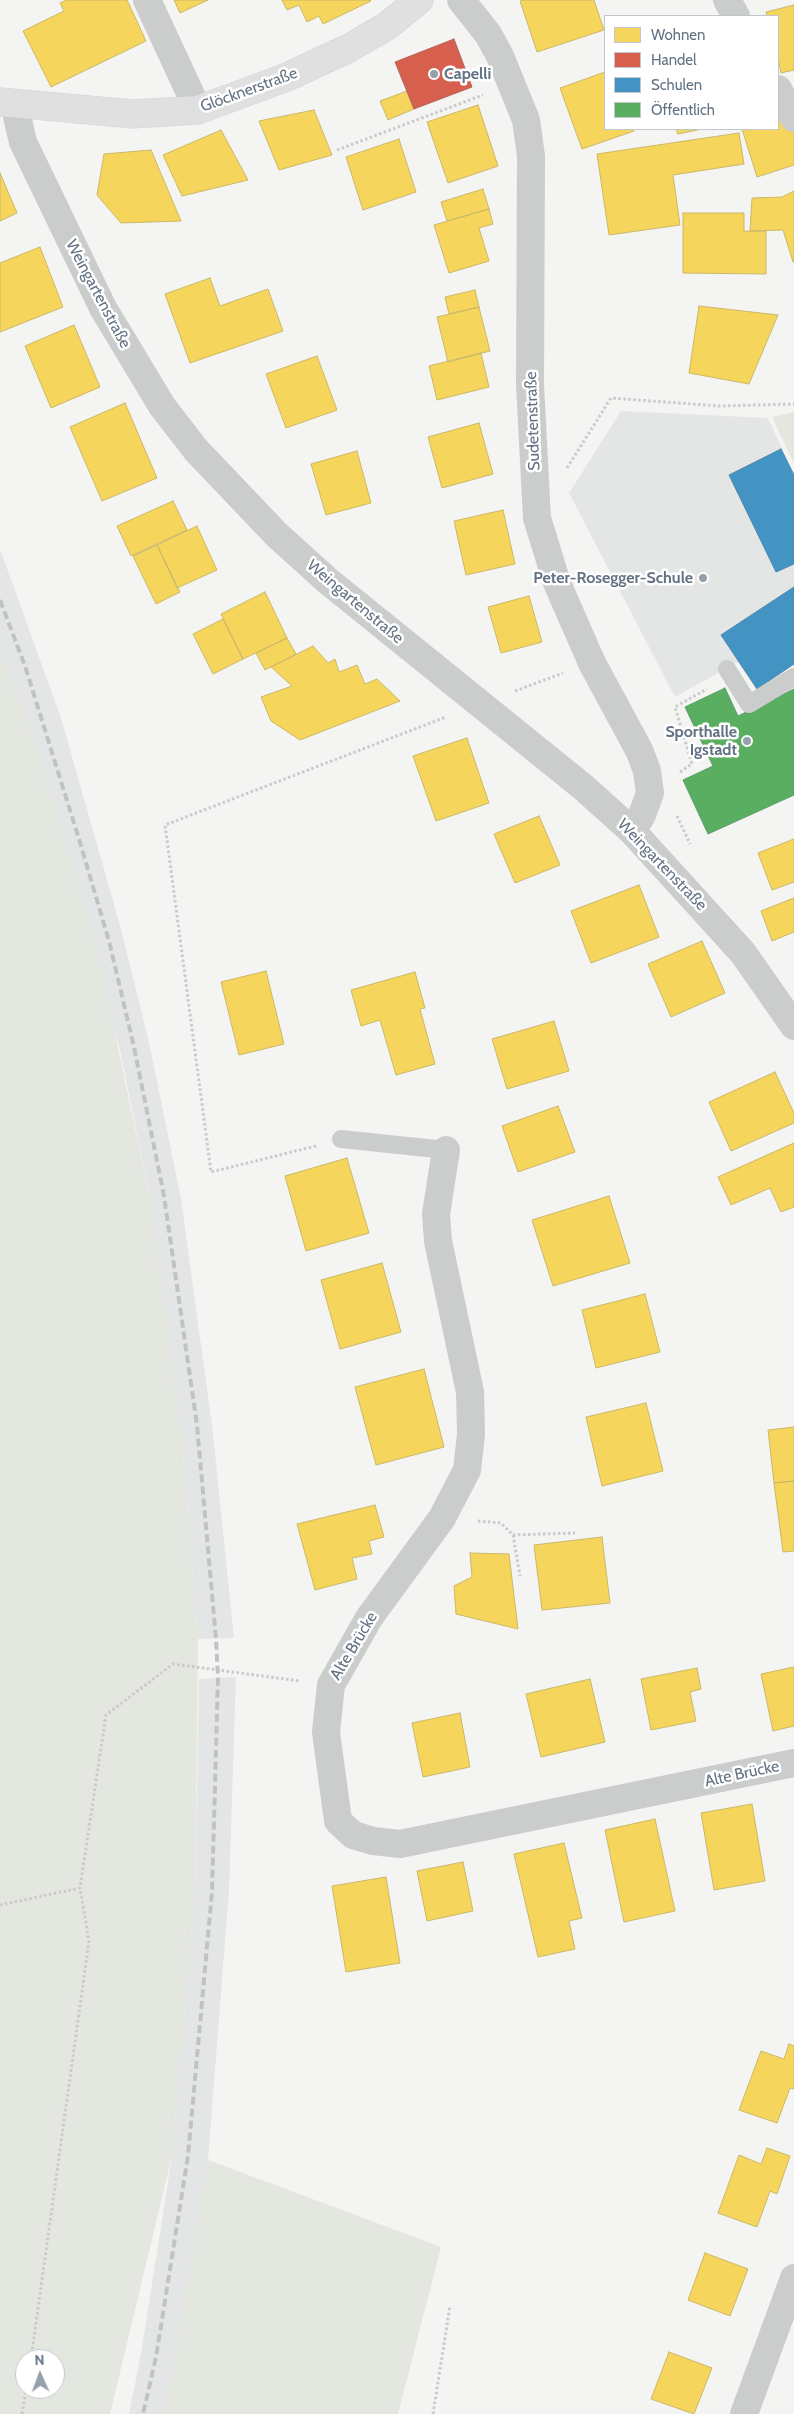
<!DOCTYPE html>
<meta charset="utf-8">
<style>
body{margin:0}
#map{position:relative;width:794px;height:2414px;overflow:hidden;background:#f4f4f2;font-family:Cabin,sans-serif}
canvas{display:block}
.legend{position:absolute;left:604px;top:15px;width:175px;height:115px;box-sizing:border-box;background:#fff;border:1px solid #c1c7cd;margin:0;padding:6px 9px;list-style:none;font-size:15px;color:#637383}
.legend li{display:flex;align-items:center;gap:10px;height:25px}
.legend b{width:25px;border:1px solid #c1c7cd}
.north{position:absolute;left:15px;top:2349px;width:50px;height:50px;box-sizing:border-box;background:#fff;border:1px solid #c1c7cd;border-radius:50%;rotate:358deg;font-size:14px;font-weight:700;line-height:20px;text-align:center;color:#637383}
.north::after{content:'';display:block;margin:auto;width:18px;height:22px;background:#96a0aa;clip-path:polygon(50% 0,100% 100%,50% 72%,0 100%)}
</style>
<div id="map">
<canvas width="794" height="2414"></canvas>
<ul class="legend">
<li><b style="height:14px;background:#f6d55c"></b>Wohnen</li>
<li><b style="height:14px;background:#d6604d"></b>Handel</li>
<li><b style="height:14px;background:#4393c3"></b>Schulen</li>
<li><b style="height:14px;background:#5aae61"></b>Öffentlich</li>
</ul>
<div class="north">N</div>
</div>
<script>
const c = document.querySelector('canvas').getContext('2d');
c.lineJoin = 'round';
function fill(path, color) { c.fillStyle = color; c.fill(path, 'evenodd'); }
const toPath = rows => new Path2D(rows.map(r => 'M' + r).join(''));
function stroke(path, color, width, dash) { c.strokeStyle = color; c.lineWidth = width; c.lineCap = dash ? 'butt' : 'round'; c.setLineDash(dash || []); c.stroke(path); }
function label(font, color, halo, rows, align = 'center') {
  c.font = font + ' Cabin,sans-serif'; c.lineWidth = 5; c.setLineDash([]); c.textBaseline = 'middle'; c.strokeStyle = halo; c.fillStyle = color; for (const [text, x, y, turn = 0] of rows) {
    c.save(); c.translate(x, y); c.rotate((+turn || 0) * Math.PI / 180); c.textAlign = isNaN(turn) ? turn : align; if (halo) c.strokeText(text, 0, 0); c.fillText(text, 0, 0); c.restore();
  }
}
fill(toPath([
 [621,411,768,418,794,474,794,664,757,689,738,662,675,697,569,493],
 [0,549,61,718,121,929,150,1047,181,1199,212,1425,234,1638,198,1639,181,1428,151,1204,120,1050,31,729,0,649],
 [236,1677,229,1890,208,2160,165,2414,129,2414,141,2354,172,2156,195,1892,199,1679]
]), '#e4e6e5');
fill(toPath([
 [794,412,794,464,772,417],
 [0,649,31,729,97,948,151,1204,181,1428,198,1639,195,1892,172,2156,110,2414,0,2414],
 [25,2359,55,2359,55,2389,25,2389],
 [208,2160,441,2247,398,2414,165,2414]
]), '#e4e7e0');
const homes = toPath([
 [67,0,127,0,146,41,51,87,23,31,64,11,60,3,67,0],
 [174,0,208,0,180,13,174,0],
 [282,0,370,0,371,1,323,24,319,16,307,22,299,5,287,10,282,0],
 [524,0,594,0,604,30,537,52,520,1,524,0],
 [794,5,794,70,781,73,778,58,778,16,767,16,766,12,794,5],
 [605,72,605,129,633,129,634,131,582,149,560,88,605,72],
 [407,91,414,109,388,120,380,101,407,91],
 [778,102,794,131,794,165,757,177,742,129,778,129,778,102],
 [478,105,498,166,448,183,427,122,478,105],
 [314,110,332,155,279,170,259,121,314,110],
 [676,129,702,129,678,134,676,129],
 [221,130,248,180,182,196,163,155,221,130],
 [739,133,744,164,673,175,680,225,609,235,597,154,739,133],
 [399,139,416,192,363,210,346,157,399,139],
 [151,150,181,221,121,223,97,195,104,154,151,150],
 [0,173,17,213,0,221,0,173],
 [483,189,489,209,447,221,441,202,483,189],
 [794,191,794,262,793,262,783,230,750,231,752,198,782,197,794,191],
 [489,209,493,224,479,228,489,261,449,273,434,225,489,209],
 [683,213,744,213,744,231,766,231,766,274,683,273,683,213],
 [40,247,63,307,0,332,0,263,40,247],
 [210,278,220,306,268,289,283,331,190,363,165,294,210,278],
 [475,290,479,307,449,314,445,297,475,290],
 [699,306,778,315,749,384,689,373,699,306],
 [479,307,490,351,448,362,437,317,479,307],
 [74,325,100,387,51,408,25,346,74,325],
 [481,353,489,387,437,400,429,366,481,353],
 [317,356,337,410,286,428,266,374,317,356],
 [125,403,157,478,102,501,70,427,125,403],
 [479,423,493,474,442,488,428,437,479,423],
 [357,451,371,503,326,515,311,464,357,451],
 [173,501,187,530,131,556,117,526,173,501],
 [503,510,515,564,466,575,454,521,503,510],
 [197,526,217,570,177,588,157,545,197,526],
 [157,545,180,592,156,604,133,556,157,545],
 [265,592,287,638,243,659,221,614,265,592],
 [529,596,542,642,501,653,488,607,529,596],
 [223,619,243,659,213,674,193,634,223,619],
 [287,638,296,654,265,670,256,653,287,638],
 [313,646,328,663,335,659,339,672,357,665,365,684,377,679,400,701,300,740,271,721,261,697,292,686,271,667,313,646],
 [467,738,489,803,436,821,413,756,467,738],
 [539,816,560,865,515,883,494,834,539,816],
 [794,839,794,882,772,890,758,853,794,839],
 [639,885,659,937,591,963,571,911,639,885],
 [794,898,794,932,772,941,761,911,794,898],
 [702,941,725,993,671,1017,648,964,702,941],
 [266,971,284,1044,239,1055,221,982,266,971],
 [415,972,425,1008,420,1009,435,1064,396,1075,380,1020,361,1026,351,990,415,972],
 [554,1021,569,1071,507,1089,492,1039,554,1021],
 [775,1072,794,1113,794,1123,731,1151,709,1102,775,1072],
 [558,1106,575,1152,518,1172,502,1126,558,1106],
 [794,1143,794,1207,781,1212,770,1188,731,1205,718,1177,794,1143],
 [347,1158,369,1233,306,1251,285,1176,347,1158],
 [609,1196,630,1263,553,1286,532,1220,609,1196],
 [382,1263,401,1332,340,1349,321,1280,382,1263],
 [645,1294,660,1352,596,1368,582,1310,645,1294],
 [424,1369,444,1447,376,1465,355,1387,424,1369],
 [646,1403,663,1471,602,1486,586,1417,646,1403],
 [794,1427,794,1481,774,1483,768,1430,794,1427],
 [794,1481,794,1551,783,1552,774,1483,794,1481],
 [375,1505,384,1537,369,1541,372,1554,352,1558,357,1579,315,1590,297,1524,375,1505],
 [602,1537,610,1603,542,1610,534,1545,602,1537],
 [470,1553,509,1554,518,1629,456,1614,454,1586,472,1577,470,1553],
 [794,1667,794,1726,773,1731,761,1674,794,1667],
 [697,1668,701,1689,690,1692,696,1721,651,1730,641,1679,697,1668],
 [590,1679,605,1742,541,1757,526,1694,590,1679],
 [460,1713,470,1767,423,1777,412,1723,460,1713],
 [752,1804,765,1881,714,1890,701,1813,752,1804],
 [655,1819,675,1911,624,1922,605,1830,655,1819],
 [564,1843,582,1918,569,1921,575,1949,538,1957,514,1854,564,1843],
 [463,1862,473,1911,427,1921,417,1871,463,1862],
 [386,1877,400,1963,346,1972,332,1886,386,1877],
 [789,2044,794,2046,794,2089,790,2088,777,2123,739,2110,761,2051,784,2059,789,2044],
 [767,2148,790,2156,777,2194,770,2191,757,2227,718,2213,739,2155,761,2164,767,2148],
 [705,2253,748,2269,730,2316,688,2300,705,2253],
 [669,2352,712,2368,694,2414,651,2399,669,2352]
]);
fill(homes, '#f6d55c');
stroke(homes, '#cab868', 1);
const shops = toPath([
 [454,39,472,87,414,109,395,62,454,39]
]);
fill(shops, '#d6604d');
stroke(shops, '#b4665d', 1);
const schools = toPath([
 [781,449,794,475,794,564,776,572,729,475,781,449],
 [794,587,794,664,757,689,721,635,794,587]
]);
fill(schools, '#4393c3');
stroke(schools, '#4d89b0', 1);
const public = toPath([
 [725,688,738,716,794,689,794,795,708,834,683,780,713,766,685,707,725,688]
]);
fill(public, '#5aae61');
stroke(public, '#5d9c6b', 1);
const secondary = toPath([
 [0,102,133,114,198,110,287,77,349,48,387,26,419,0]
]);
stroke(secondary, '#d0d2d2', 29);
stroke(toPath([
 [337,150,483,95],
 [567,468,611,398,719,406,794,404],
 [515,691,563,673],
 [680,772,692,764,675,707,707,689],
 [677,816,690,844],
 [316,1146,211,1172,165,825,446,717],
 [478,1521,501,1523,513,1535,520,1576],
 [513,1535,575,1533],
 [0,1905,80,1888,106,1715,173,1664,300,1681],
 [31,2359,89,1941,80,1888],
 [22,2414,26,2389],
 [433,2414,450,2306]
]), '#cacaca', 3, [2.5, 2.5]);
stroke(toPath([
 [727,669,749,704,794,677],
 [341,1139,446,1150]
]), '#cbcdcd', 18);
stroke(toPath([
 [147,0,198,110],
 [461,0,488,34,500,56,526,120,531,156,530,385,537,518,557,583,592,663,640,752,647,771,650,793,642,815,632,831],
 [727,0,736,16],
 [778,89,794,118],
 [446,1150,436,1214,438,1241,470,1392,471,1435,467,1470,442,1518,369,1618,331,1685,326,1732,338,1821,353,1835,373,1841,400,1844,794,1763],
 [744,2414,794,2278]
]), '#cbcdcd', 28);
stroke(toPath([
 [14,103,23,142,103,308,162,406,196,450,277,535,328,581,583,787,632,831,743,953,794,1026]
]), '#cbcdcd', 28);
stroke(secondary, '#e0e0e0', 28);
stroke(toPath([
 [0,600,25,666,79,839,109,941,134,1047,164,1196,197,1425,216,1639,218,1678,212,1892,188,2156,156,2357,143,2414]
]), '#c1c3c3', 4, [8, 4]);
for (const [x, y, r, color] of [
 [434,74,5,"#96a0aa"],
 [703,578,5,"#96a0aa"],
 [747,741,5,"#96a0aa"]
]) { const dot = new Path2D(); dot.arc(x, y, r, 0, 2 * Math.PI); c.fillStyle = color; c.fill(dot); stroke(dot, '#fff', 2); }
label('bold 16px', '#637383', '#fff', [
 ["Capelli",444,74,"left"],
 ["Peter-Rosegger-Schule",693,578],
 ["Sporthalle",737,732],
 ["Igstadt",737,750]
], 'right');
label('16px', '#637383', '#fff', [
 ["Glöcknerstraße",249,90,-20],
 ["Weingartenstraße",98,294,62],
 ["Sudetenstraße",533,421,-92],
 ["Weingartenstraße",355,602,40],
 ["Weingartenstraße",662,865,46],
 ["Alte Brücke",354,1646,-59],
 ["Alte Brücke",742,1774,-12]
]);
</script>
